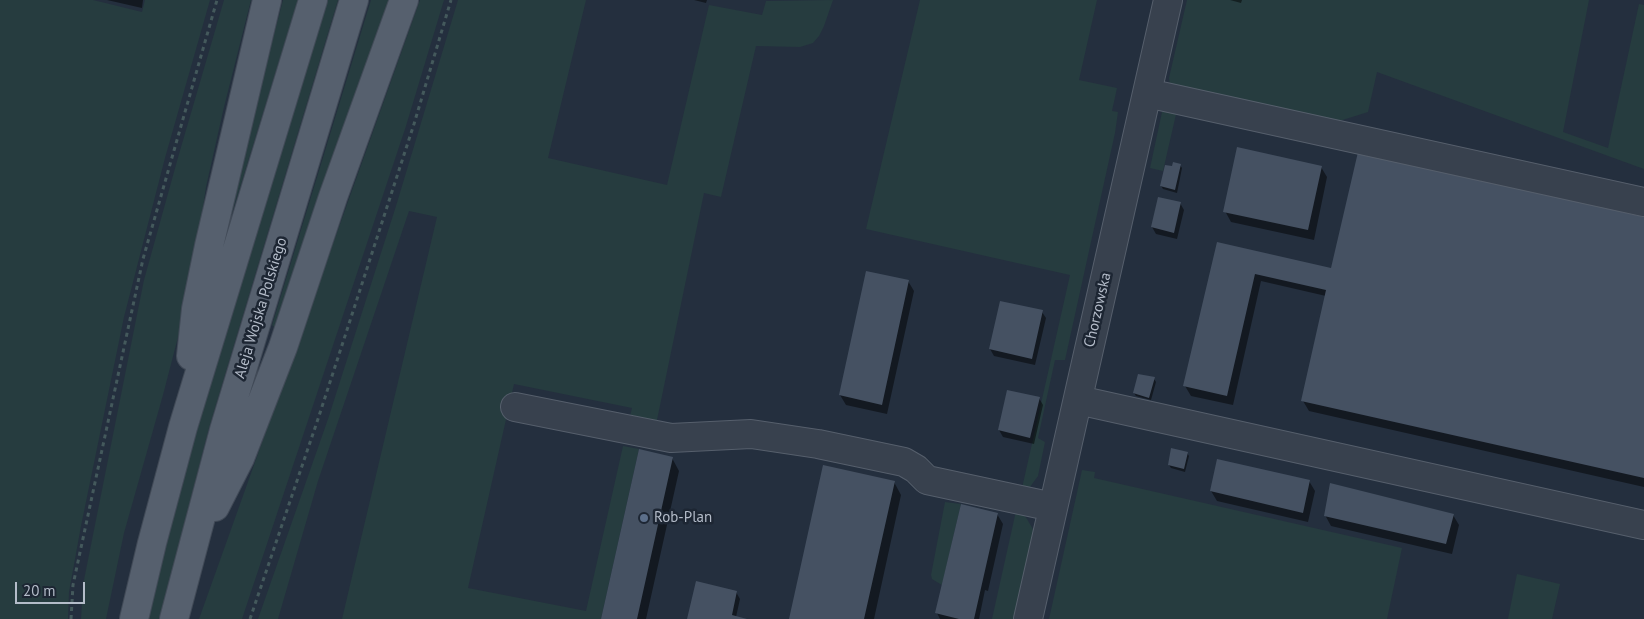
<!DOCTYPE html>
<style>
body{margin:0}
#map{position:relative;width:1644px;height:619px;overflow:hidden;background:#242f3e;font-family:"PT Sans",sans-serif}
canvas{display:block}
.scale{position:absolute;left:15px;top:582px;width:70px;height:22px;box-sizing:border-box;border:2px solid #b4bcc9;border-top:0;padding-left:6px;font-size:15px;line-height:18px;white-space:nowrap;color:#b4bcc9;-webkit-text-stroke:4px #1d2633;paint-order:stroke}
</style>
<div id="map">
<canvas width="1644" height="619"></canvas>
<div class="scale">20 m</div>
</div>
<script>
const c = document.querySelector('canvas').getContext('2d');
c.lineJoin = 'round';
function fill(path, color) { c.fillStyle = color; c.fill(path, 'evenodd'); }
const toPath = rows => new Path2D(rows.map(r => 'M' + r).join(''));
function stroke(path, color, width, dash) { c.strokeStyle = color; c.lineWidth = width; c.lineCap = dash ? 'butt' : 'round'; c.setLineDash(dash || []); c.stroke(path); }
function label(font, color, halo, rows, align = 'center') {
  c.font = font + ' "PT Sans",sans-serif'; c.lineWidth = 5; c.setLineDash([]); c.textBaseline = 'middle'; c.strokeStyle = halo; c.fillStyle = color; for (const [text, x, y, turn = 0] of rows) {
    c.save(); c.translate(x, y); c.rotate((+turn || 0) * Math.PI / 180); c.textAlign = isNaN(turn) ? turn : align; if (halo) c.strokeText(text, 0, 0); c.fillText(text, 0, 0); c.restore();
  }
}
fill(toPath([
 [0,0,93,0,142,12,145,0,210,0,165,158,124,317,81,526,69,592,68,619,0,619],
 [224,0,251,0,224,107,206,187,192,283,163,395,124,533,106,619,81,619,83,585,144,280,179,154],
 [283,0,298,0,216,265,251,123],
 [326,0,338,0,209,428,160,619,148,619,181,485,218,358],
 [371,0,390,0,276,329,272,325],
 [420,0,444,0,406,126,242,619,199,619],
 [458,0,586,0,548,158,667,185,709,5,762,15,766,1,833,0,824,26,819,36,813,43,800,47,756,46,721,197,704,193,657,420,648,423,633,419,630,416,632,408,514,384,468,588,586,611,623,446,639,449,601,619,342,619,437,217,409,211,318,481,278,619,258,619,328,419,396,206],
 [920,0,1097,0,1079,80,1117,88,1112,111,1118,112,1115,133,1065,360,1055,360,1038,438,1045,442,1038,476,1030,487,1022,488,1070,275,866,229],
 [1187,0,1589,0,1563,132,1608,148,1639,4,1644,5,1644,169,1377,72,1368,112,1333,123,1170,84,1169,78],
 [1165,110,1177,110,1163,171,1150,168,1162,112],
 [1082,470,1095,472,1094,478,1402,548,1387,619,1049,619],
 [945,502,961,504,942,585,932,579,931,575],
 [1016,511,1022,513,1027,519,1034,531,1016,619,992,619],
 [1517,574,1560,584,1552,619,1508,619]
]), '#263c3f');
fill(toPath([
 [107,0,143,0,142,8],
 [694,0,707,0,706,3],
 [1230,0,1242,0,1241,3],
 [1180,165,1182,168,1177,193,1163,189,1161,186,1173,168],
 [1321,167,1327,177,1314,240,1231,222,1225,211],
 [1180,203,1184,210,1177,239,1156,234,1152,227],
 [1644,218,1644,487,1309,411,1303,401,1326,296,1261,281,1233,405,1191,396,1185,386,1218,243,1332,270],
 [908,281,914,291,887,414,846,405,840,395],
 [1042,312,1046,318,1035,365,994,356,990,349],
 [1154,379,1156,382,1151,400,1136,396,1134,393],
 [1039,398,1043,405,1034,444,1003,437,999,430],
 [1172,450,1187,453,1189,456,1185,472,1171,468,1169,465],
 [672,458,679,471,646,619,602,619],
 [1309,481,1315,491,1308,522,1217,501,1211,491],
 [894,482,901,495,874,619,790,619],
 [997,514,1003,524,988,591,985,590,979,619,940,619,937,613],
 [1325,515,1453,515,1459,525,1452,554,1331,526],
 [736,592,740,599,736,617,745,619,689,619]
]), '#0007');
fill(toPath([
 [1237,147,1322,166,1308,230,1223,212],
 [1358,152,1644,217,1644,478,1301,401,1326,290,1255,274,1227,396,1183,386,1217,242,1331,268],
 [1173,162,1181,164,1175,190,1160,186,1165,165,1172,166],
 [1158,197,1181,202,1174,233,1151,227],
 [866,271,909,280,882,405,839,395],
 [1000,301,1043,310,1032,359,989,349],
 [1138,374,1155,377,1149,398,1133,393],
 [1007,390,1040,397,1030,438,998,430],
 [1171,448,1188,452,1184,469,1168,465],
 [639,449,673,457,637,619,601,619],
 [1217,459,1310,480,1303,513,1210,491],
 [823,465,895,481,864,619,789,619],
 [1330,483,1454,514,1446,544,1324,516],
 [961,504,998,513,974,619,959,619,935,613],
 [696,581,737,591,732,615,747,619,687,619]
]), '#455162');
const minor = toPath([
 [1147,93,1644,202],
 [1078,400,1644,525],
 [515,407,671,438,751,434,818,444,904,462,916,469,927,480,1053,507],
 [1028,619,1168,0]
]);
const major = toPath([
 [191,356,196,309,209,246,267,0],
 [215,507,240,458,283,347,333,197,404,0],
 [134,619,152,543,183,427,313,0],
 [174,619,224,430,354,0]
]);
stroke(minor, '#565f6c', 30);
stroke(major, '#414a57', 30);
stroke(toPath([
 [71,619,73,585,143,259,217,0],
 [250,619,318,419,414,124,451,0]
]), '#44595c', 3, [4, 4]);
stroke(minor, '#38414e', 28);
stroke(major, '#56606e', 28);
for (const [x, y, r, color] of [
 [644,518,5,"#5c6f8a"]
]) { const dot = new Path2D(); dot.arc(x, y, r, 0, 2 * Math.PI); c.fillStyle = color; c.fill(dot); stroke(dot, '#1d2633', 2); }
label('15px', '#b4bcc9', '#1d2633', [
 ["Aleja Wojska Polskiego",261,308,-73],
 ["Chorzowska",1098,310,-77]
]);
label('15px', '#b4bcc9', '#1d2633', [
 ["Rob-Plan",654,518]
], 'left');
</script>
